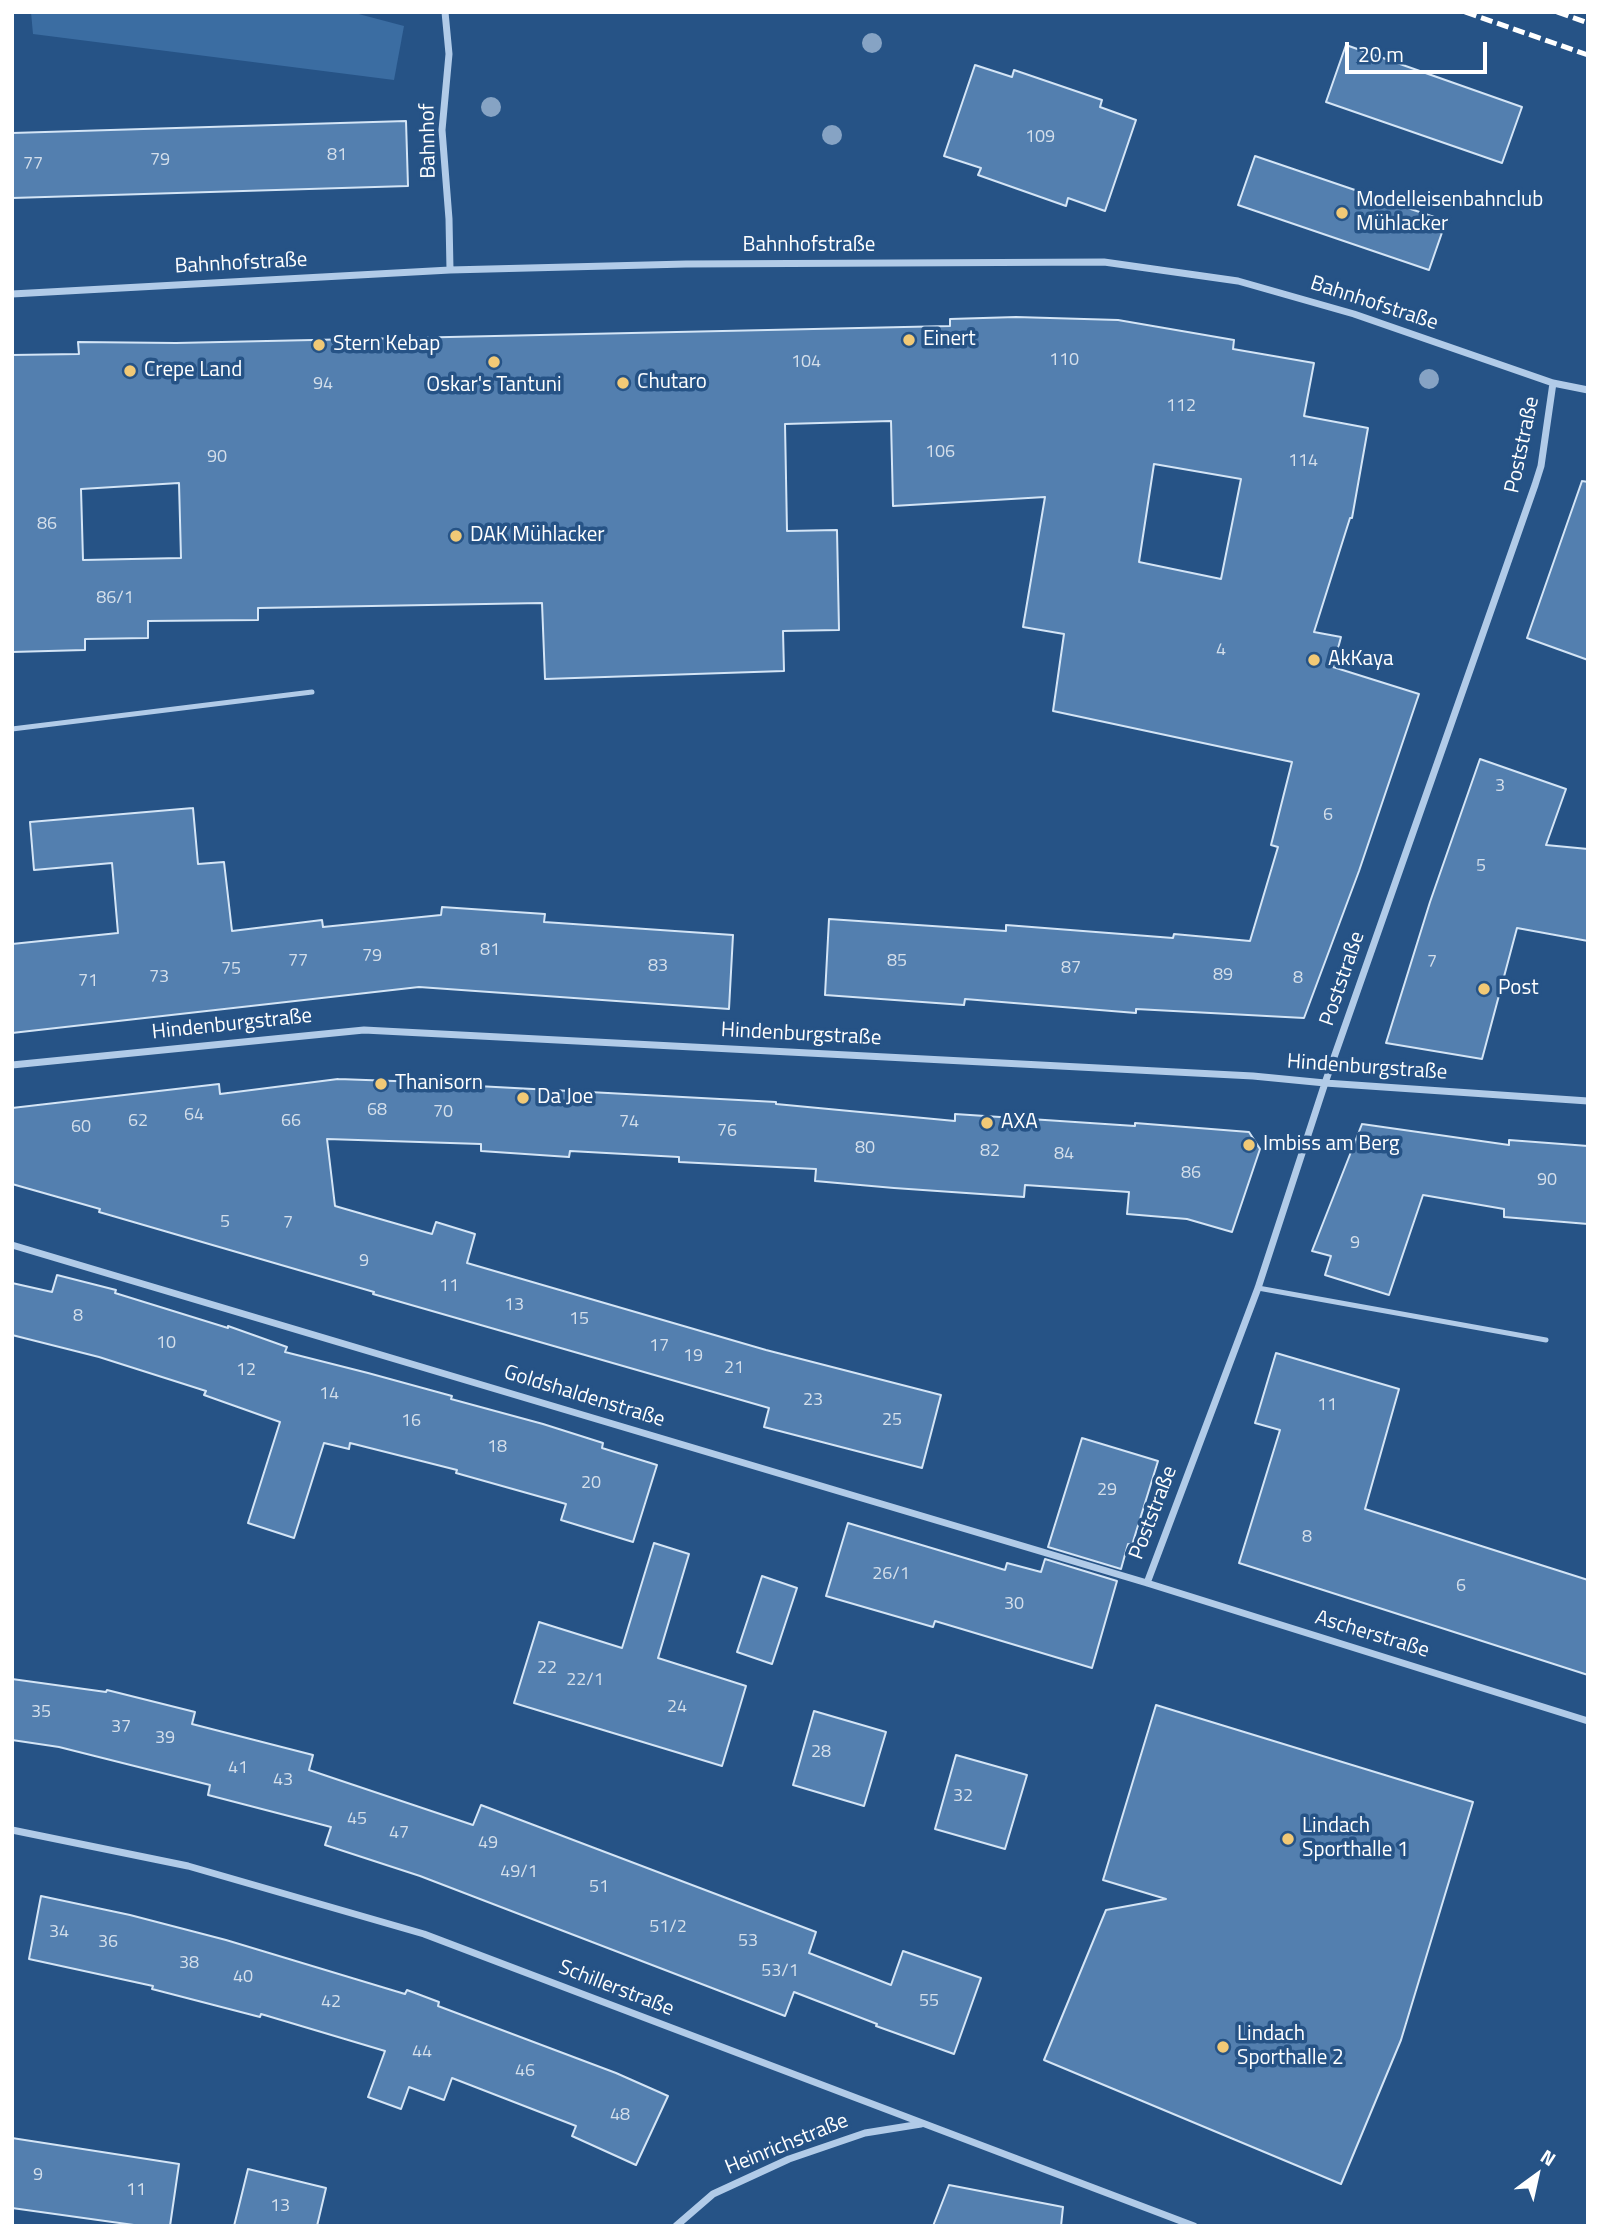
<!DOCTYPE html>
<meta charset="utf-8">
<style>
body{margin:0}
#map{position:relative;width:1600px;height:2238px;overflow:hidden;background:#265386;font-family:"Titillium Web",sans-serif}
canvas{display:block}
.frame{position:absolute;inset:0;border:14px solid #fff;pointer-events:none}
.north{position:absolute;left:1502px;top:2140px;width:70px;height:70px;-webkit-text-stroke:5px #265386;paint-order:stroke;rotate:33deg;font-size:19px;font-weight:700;line-height:28px;text-align:center;color:#fff}
.north::after{content:'';display:block;margin:auto;width:24px;height:32px;background:#fff;clip-path:polygon(50% 0,100% 100%,50% 72%,0 100%)}
.scale{position:absolute;left:1345px;top:42px;width:142px;height:32px;box-sizing:border-box;border:4px solid #fff;border-top:0;padding-left:9px;font-size:21px;line-height:24px;white-space:nowrap;color:#fff;-webkit-text-stroke:5px #265386;paint-order:stroke}
</style>
<div id="map">
<canvas width="1600" height="2238"></canvas>
<div class="frame"></div>
<div class="north">N</div>
<div class="scale">20 m</div>
</div>
<script>
const c = document.querySelector('canvas').getContext('2d');
c.lineJoin = 'round';
function fill(path, color) { c.fillStyle = color; c.fill(path, 'evenodd'); }
const toPath = rows => new Path2D(rows.map(r => 'M' + r).join(''));
function stroke(path, color, width, dash) { c.strokeStyle = color; c.lineWidth = width; c.lineCap = dash ? 'butt' : 'round'; c.setLineDash(dash || []); c.stroke(path); }
function label(font, color, halo, rows, align = 'center') {
  c.font = font + ' "Titillium Web",sans-serif'; c.lineWidth = 7; c.setLineDash([]); c.textBaseline = 'middle'; c.strokeStyle = halo; c.fillStyle = color; for (const [text, x, y, turn = 0] of rows) {
    c.save(); c.translate(x, y); c.rotate((+turn || 0) * Math.PI / 180); c.textAlign = isNaN(turn) ? turn : align; if (halo) c.strokeText(text, 0, 0); c.fillText(text, 0, 0); c.restore();
  }
}
fill(toPath([
 [31,12,351,12,404,26,394,80,33,34]
]), '#3b6da2');
const building = toPath([
 [1346,45,1522,107,1502,163,1326,102,1346,45],
 [975,65,1012,77,1014,70,1102,100,1100,107,1136,120,1105,211,1068,198,1066,206,978,175,981,168,944,156,975,65],
 [406,121,408,186,12,198,12,133,406,121],
 [1255,156,1446,221,1429,270,1238,205,1255,156],
 [1016,317,1118,320,1234,340,1233,349,1314,363,1304,416,1368,428,1352,518,1350,518,1314,632,1341,637,1333,667,1419,694,1359,871,1304,1018,1136,1009,1136,1013,965,999,964,1005,825,995,829,919,1006,931,1006,925,1173,938,1174,934,1250,941,1278,847,1271,845,1292,762,1053,711,1064,634,1023,627,1045,497,893,506,891,421,785,424,787,531,837,530,839,630,783,631,784,671,545,679,542,603,258,608,258,620,148,621,148,638,85,639,85,650,12,652,12,355,79,354,78,342,176,343,950,326,950,319,1016,317],
 [1154,464,1241,479,1221,579,1139,562,1154,464],
 [179,483,181,558,83,560,81,489,179,483],
 [1582,481,1588,482,1588,660,1527,638,1582,481],
 [1480,759,1566,789,1546,845,1588,849,1588,941,1517,928,1482,1059,1386,1043,1430,902,1480,759],
 [193,808,198,864,224,862,232,931,322,920,323,927,441,915,442,907,545,914,544,922,733,935,729,1009,419,987,12,1033,12,944,118,933,112,863,34,870,30,822,193,808],
 [338,1079,477,1084,477,1086,776,1102,776,1104,955,1121,955,1114,1135,1126,1135,1123,1249,1132,1260,1149,1232,1232,1187,1219,1127,1214,1129,1192,1025,1185,1024,1197,894,1188,815,1181,816,1169,679,1162,679,1157,570,1151,569,1157,481,1151,481,1144,327,1139,335,1206,432,1234,436,1222,475,1234,467,1263,766,1350,941,1395,922,1468,764,1427,769,1408,373,1294,374,1292,99,1212,100,1209,12,1184,12,1108,219,1084,220,1094,338,1079],
 [1362,1124,1509,1145,1509,1140,1588,1146,1588,1224,1504,1217,1504,1209,1423,1195,1389,1295,1325,1275,1331,1256,1312,1251,1362,1124],
 [57,1275,116,1290,115,1293,228,1328,228,1326,287,1347,285,1352,368,1373,452,1396,451,1399,543,1424,603,1443,602,1448,657,1465,633,1542,561,1520,566,1504,456,1473,457,1470,350,1443,349,1449,324,1443,294,1538,248,1523,280,1422,204,1395,206,1391,99,1357,12,1335,12,1283,52,1292,57,1275],
 [1276,1353,1399,1389,1365,1509,1588,1580,1588,1675,1239,1563,1280,1430,1255,1423,1276,1353],
 [1082,1438,1158,1461,1132,1545,1128,1544,1121,1569,1048,1547,1082,1438],
 [848,1523,1005,1570,1007,1563,1041,1572,1045,1559,1117,1581,1092,1668,935,1621,933,1627,826,1596,848,1523],
 [654,1543,689,1554,658,1658,746,1686,722,1766,514,1703,539,1622,622,1648,654,1543],
 [762,1576,797,1588,772,1664,737,1652,762,1576],
 [12,1679,106,1692,107,1690,195,1712,192,1724,313,1755,309,1770,473,1825,481,1805,816,1932,809,1953,891,1985,903,1951,981,1978,954,2054,876,2026,877,2024,794,1992,785,2016,420,1876,325,1845,331,1827,208,1795,210,1785,59,1747,12,1740,12,1679],
 [1156,1705,1473,1802,1401,2040,1341,2184,1044,2060,1106,1910,1166,1899,1103,1880,1156,1705],
 [814,1711,886,1732,864,1806,793,1785,814,1711],
 [956,1755,1027,1775,1005,1849,935,1829,956,1755],
 [41,1896,130,1915,226,1940,405,1994,407,1990,439,2002,438,2006,616,2073,668,2096,636,2165,572,2136,576,2126,452,2078,444,2100,409,2087,401,2109,368,2097,385,2051,261,2014,260,2017,152,1989,153,1986,29,1959,41,1896],
 [12,2138,179,2164,170,2226,141,2226,12,2208,12,2138],
 [248,2169,326,2188,317,2226,234,2226,248,2169],
 [949,2185,1063,2207,1061,2226,933,2226,949,2185]
]);
fill(building, '#537faf');
stroke(building, '#d4e5f6', 2);
stroke(toPath([
 [12,729,312,692],
 [1258,1288,1546,1340]
]), '#b1cbe8', 5);
stroke(toPath([
 [445,12,449,54,442,130,449,219,450,270],
 [12,294,450,270,686,264,1104,262,1238,281,1354,314,1553,383,1588,390],
 [12,1065,364,1030,1253,1076,1325,1083,1588,1101],
 [12,1245,1147,1583,1588,1721],
 [1147,1583,1258,1288,1325,1083,1535,485,1541,466,1553,383],
 [12,1830,188,1866,424,1934,1194,2226],
 [676,2226,713,2194,789,2159,865,2133,921,2124]
]), '#b1cbe8', 7);
stroke(toPath([
 [1465,12,1588,55],
 [1557,12,1588,23]
]), '#fff', 5, [12, 5]);
c.fillStyle = '#86a3c4';
for (const [x, y] of [
 [872,43],
 [491,107],
 [832,135],
 [1429,379]
]) { c.beginPath(); c.arc(x, y, 10, 0, 2 * Math.PI); c.fill(); }
for (const [x, y, r, color] of [
 [1342,213,7,"#f1c976"],
 [909,340,7,"#f1c976"],
 [319,345,7,"#f1c976"],
 [494,362,7,"#f1c976"],
 [130,371,7,"#f1c976"],
 [623,383,7,"#f1c976"],
 [456,536,7,"#f1c976"],
 [1314,660,7,"#f1c976"],
 [1484,989,7,"#f1c976"],
 [381,1084,7,"#f1c976"],
 [523,1098,7,"#f1c976"],
 [987,1123,7,"#f1c976"],
 [1249,1145,7,"#f1c976"],
 [1288,1839,7,"#f1c976"],
 [1223,2047,7,"#f1c976"]
]) { const dot = new Path2D(); dot.arc(x, y, r, 0, 2 * Math.PI); c.fillStyle = color; c.fill(dot); stroke(dot, '#265386', 2.5); }
label('18px', '#d4dfeb', null, [
 ["109",1040,138],
 ["81",337,156],
 ["79",160,161],
 ["77",33,165],
 ["110",1064,361],
 ["104",806,363],
 ["94",323,385],
 ["112",1181,407],
 ["106",940,453],
 ["90",217,458],
 ["114",1303,462],
 ["86",47,525],
 ["86/1",115,599],
 ["4",1221,651],
 ["3",1500,787],
 ["6",1328,816],
 ["5",1481,867],
 ["81",490,951],
 ["79",372,957],
 ["77",298,962],
 ["85",897,962],
 ["7",1432,963],
 ["83",658,967],
 ["87",1071,969],
 ["75",231,970],
 ["89",1223,976],
 ["73",159,978],
 ["8",1298,979],
 ["71",88,982],
 ["68",377,1111],
 ["70",443,1113],
 ["64",194,1116],
 ["62",138,1122],
 ["66",291,1122],
 ["74",629,1123],
 ["60",81,1128],
 ["76",727,1132],
 ["80",865,1149],
 ["82",990,1152],
 ["84",1064,1155],
 ["86",1191,1174],
 ["90",1547,1181],
 ["5",225,1223],
 ["7",288,1224],
 ["9",1355,1244],
 ["9",364,1262],
 ["11",449,1287],
 ["13",514,1306],
 ["8",78,1317],
 ["15",579,1320],
 ["10",166,1344],
 ["17",659,1347],
 ["19",693,1357],
 ["21",734,1369],
 ["12",246,1371],
 ["14",329,1395],
 ["23",813,1401],
 ["11",1327,1406],
 ["25",892,1421],
 ["16",411,1422],
 ["18",497,1448],
 ["20",591,1484],
 ["29",1107,1491],
 ["8",1307,1538],
 ["26/1",891,1575],
 ["6",1461,1587],
 ["30",1014,1605],
 ["22",547,1669],
 ["22/1",585,1681],
 ["24",677,1708],
 ["35",41,1713],
 ["37",121,1728],
 ["39",165,1739],
 ["28",821,1753],
 ["41",238,1769],
 ["43",283,1781],
 ["32",963,1797],
 ["45",357,1820],
 ["47",399,1834],
 ["49",488,1844],
 ["49/1",519,1873],
 ["51",599,1888],
 ["51/2",668,1928],
 ["34",59,1933],
 ["53",748,1942],
 ["36",108,1943],
 ["38",189,1964],
 ["53/1",780,1972],
 ["40",243,1978],
 ["55",929,2002],
 ["42",331,2003],
 ["44",422,2053],
 ["46",525,2072],
 ["48",620,2116],
 ["9",38,2176],
 ["11",136,2191],
 ["13",280,2207]
]);
label('21px', '#fff', '#265386', [
 ["Bahnhof",429,141,-91],
 ["Bahnhofstraße",809,246],
 ["Bahnhofstraße",241,264,-3],
 ["Bahnhofstraße",1374,304,18],
 ["Poststraße",1523,445,-78],
 ["Poststraße",1343,979,-71],
 ["Hindenburgstraße",232,1025,-6],
 ["Hindenburgstraße",801,1035,3],
 ["Hindenburgstraße",1367,1068,4],
 ["Goldshaldenstraße",584,1397,17],
 ["Poststraße",1154,1513,-69],
 ["Ascherstraße",1372,1635,17],
 ["Schillerstraße",616,1989,21],
 ["Heinrichstraße",787,2145,-22]
]);
label('21px', '#fff', '#265386', [
 ["Modelleisenbahnclub",1356,201],
 ["Mühlacker",1356,225],
 ["Einert",923,340],
 ["Stern Kebap",333,345],
 ["Crepe Land",144,371],
 ["Chutaro",637,383],
 ["Oskar's Tantuni",494,386,"center"],
 ["DAK Mühlacker",470,536],
 ["AkKaya",1328,660],
 ["Post",1498,989],
 ["Thanisorn",395,1084],
 ["Da Joe",537,1098],
 ["AXA",1001,1123],
 ["Imbiss am Berg",1263,1145],
 ["Lindach",1302,1827],
 ["Sporthalle 1",1302,1851],
 ["Lindach",1237,2035],
 ["Sporthalle 2",1237,2059]
], 'left');
</script>
